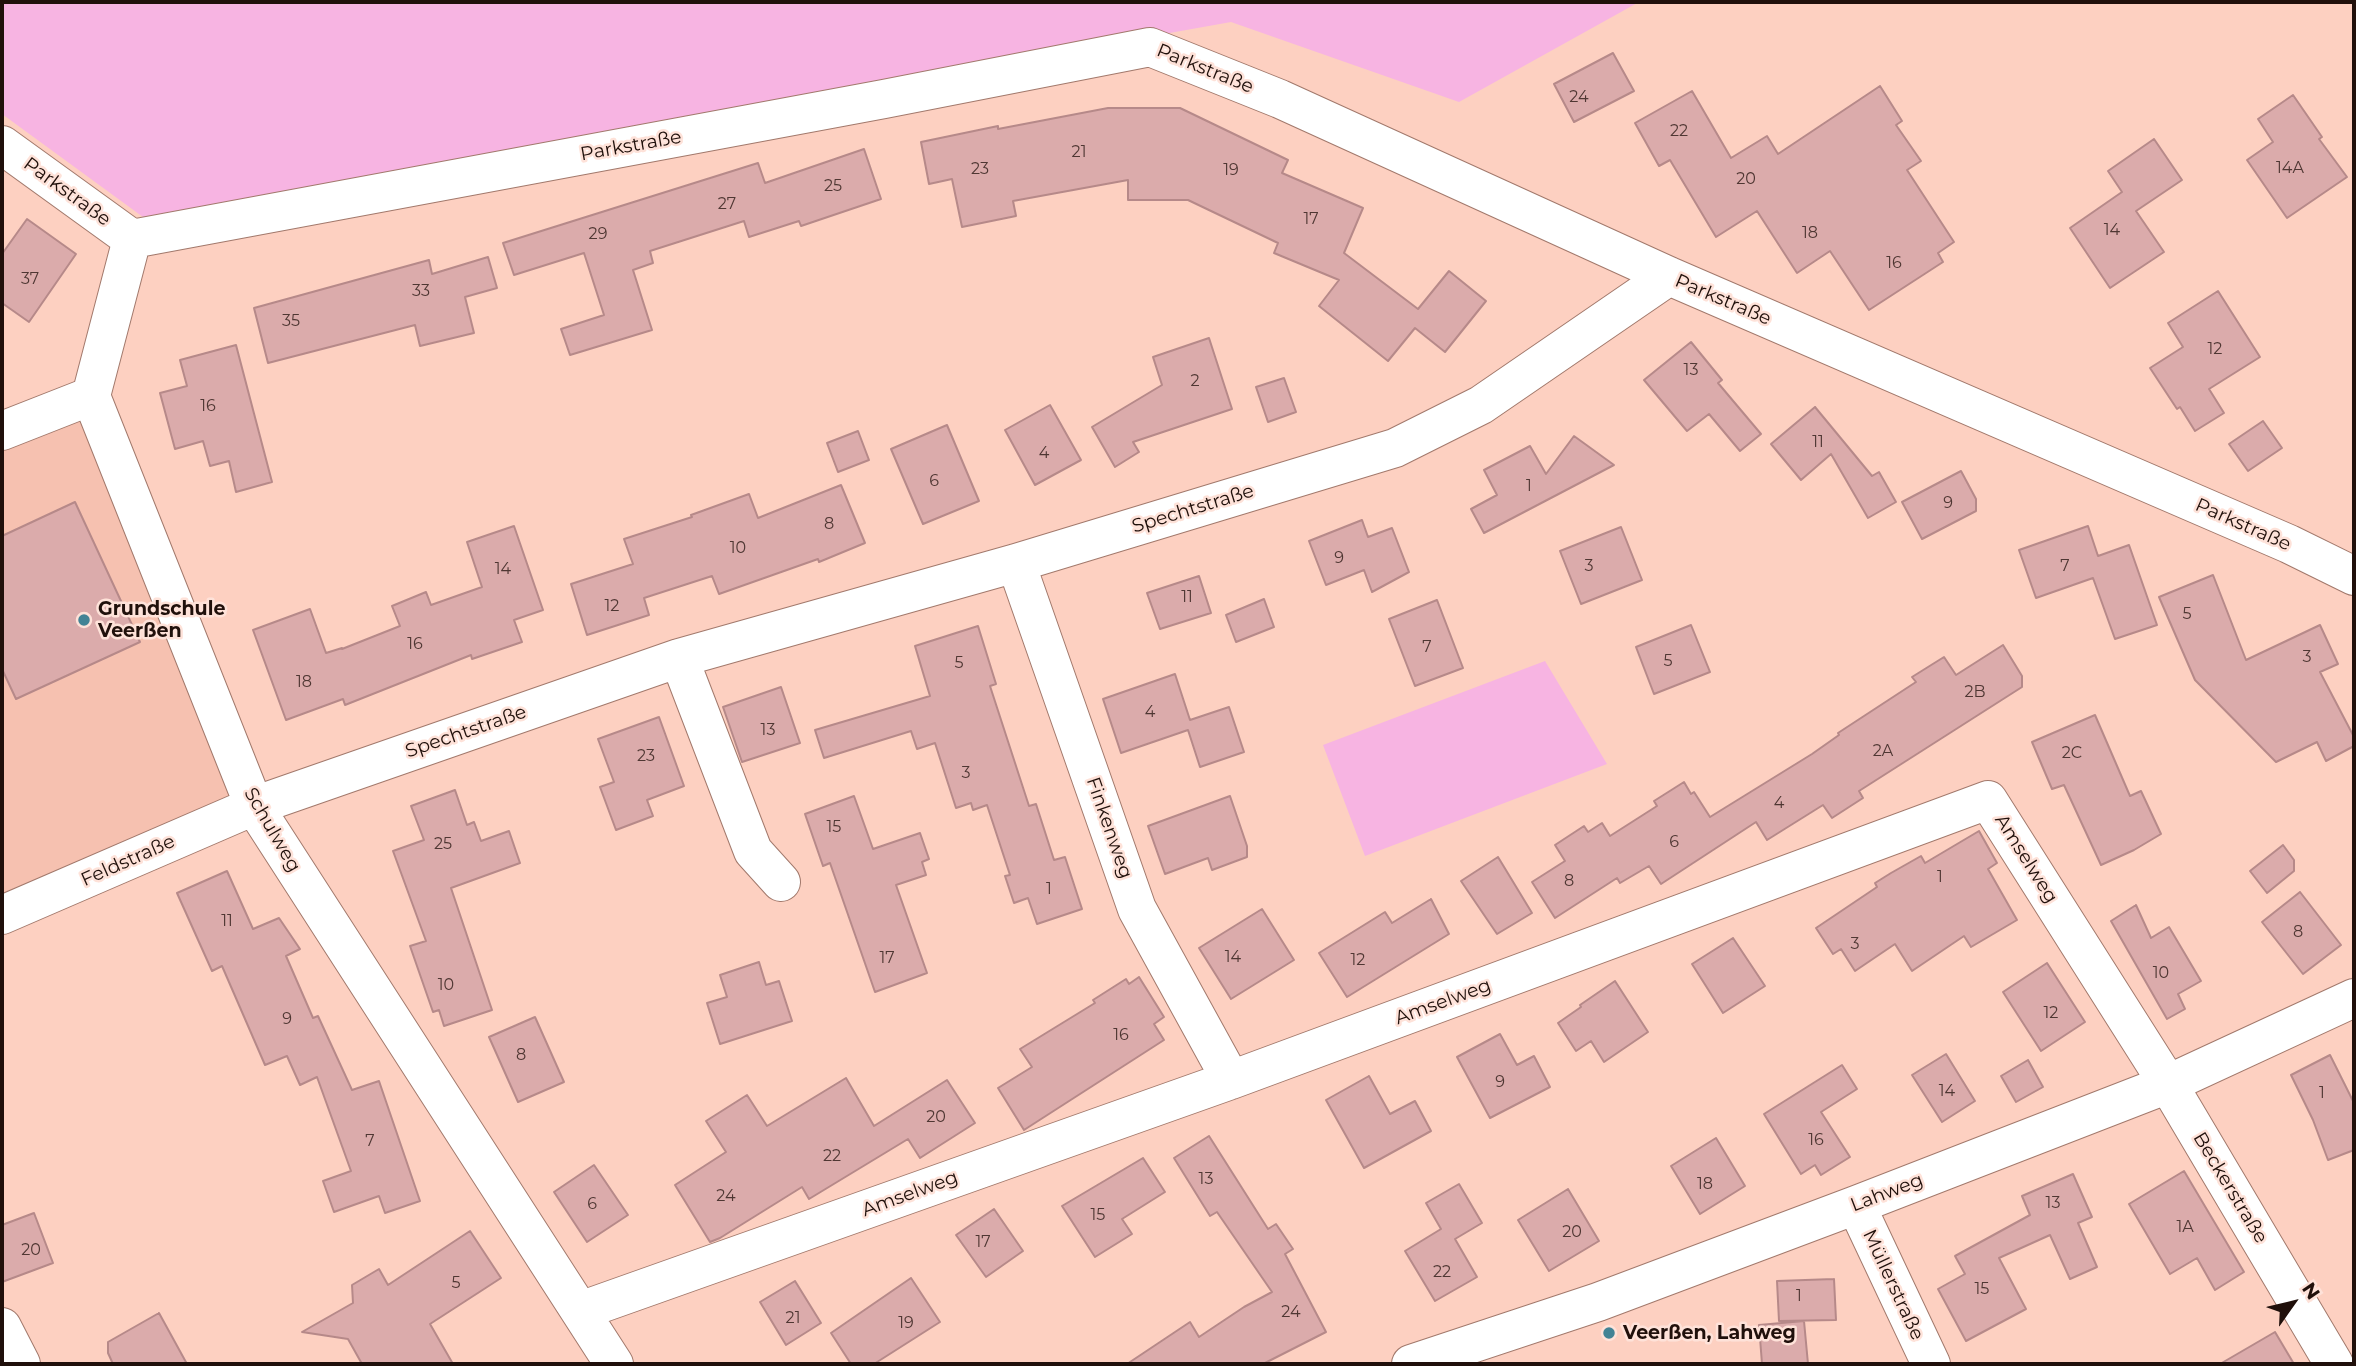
<!DOCTYPE html>
<meta charset="utf-8">
<style>
body{margin:0}
#map{position:relative;width:2356px;height:1366px;overflow:hidden;background:#fdd0c1;font-family:Montserrat,sans-serif}
canvas{display:block}
.frame{position:absolute;inset:0;border:4px solid #20100b;pointer-events:none}
.north{position:absolute;left:2258px;top:1268px;width:70px;height:70px;-webkit-text-stroke:5px #fee2d9;paint-order:stroke;rotate:56deg;font-size:19px;font-weight:700;line-height:28px;text-align:center;color:#20100b}
.north::after{content:'';display:block;margin:auto;width:24px;height:32px;background:#20100b;clip-path:polygon(50% 0,100% 100%,50% 72%,0 100%)}
</style>
<div id="map">
<canvas width="2356" height="1366"></canvas>
<div class="frame"></div>
<div class="north">N</div>
</div>
<script>
const c = document.querySelector('canvas').getContext('2d');
c.lineJoin = 'round';
function fill(path, color) { c.fillStyle = color; c.fill(path, 'evenodd'); }
const toPath = rows => new Path2D(rows.map(r => 'M' + r).join(''));
function stroke(path, color, width, dash) { c.strokeStyle = color; c.lineWidth = width; c.lineCap = dash ? 'butt' : 'round'; c.setLineDash(dash || []); c.stroke(path); }
function label(font, color, halo, rows, align = 'center') {
  c.font = font + ' Montserrat,sans-serif'; c.lineWidth = 5; c.setLineDash([]); c.textBaseline = 'middle'; c.strokeStyle = halo; c.fillStyle = color; for (const [text, x, y, turn = 0] of rows) {
    c.save(); c.translate(x, y); c.rotate((+turn || 0) * Math.PI / 180); c.textAlign = isNaN(turn) ? turn : align; if (halo) c.strokeText(text, 0, 0); c.fillText(text, 0, 0); c.restore();
  }
}
fill(toPath([
 [81,409,240,799,2,904,2,442]
]), '#f6c1b0');
fill(toPath([
 [2,2,1639,2,1459,102,1231,22,143,217,2,114],
 [1545,661,1607,764,1365,856,1323,745]
]), '#f7b4e2');
const building = toPath([
 [1613,53,1634,91,1574,122,1554,84,1613,53],
 [1880,86,1902,121,1896,125,1921,161,1907,170,1954,242,1938,253,1943,262,1869,310,1830,251,1797,273,1757,211,1716,237,1670,160,1659,166,1635,123,1692,91,1731,158,1767,136,1778,154,1880,86],
 [2293,95,2322,137,2319,139,2347,177,2287,218,2247,160,2273,142,2258,119,2293,95],
 [1108,108,1180,108,1288,160,1282,173,1363,208,1344,253,1418,309,1449,271,1486,301,1445,352,1415,328,1388,361,1319,306,1339,280,1274,253,1278,243,1188,200,1128,200,1128,180,1013,201,1016,216,962,227,952,179,929,184,921,142,998,126,998,129,1108,108],
 [2154,139,2182,180,2136,211,2164,252,2110,288,2070,228,2122,192,2108,171,2154,139],
 [864,149,881,199,801,226,799,221,749,237,744,221,650,251,653,263,633,270,652,330,570,355,561,329,604,315,584,253,514,275,503,243,758,163,765,183,864,149],
 [27,219,76,254,29,322,2,303,2,254,27,219],
 [488,257,497,288,465,297,474,333,420,346,415,325,268,363,254,308,429,260,432,274,488,257],
 [2218,291,2260,357,2209,389,2224,413,2195,431,2180,407,2177,409,2150,368,2183,347,2168,323,2218,291],
 [1209,338,1232,409,1133,442,1139,452,1115,467,1092,427,1162,385,1153,357,1209,338],
 [1691,342,1722,380,1718,383,1761,434,1740,451,1709,414,1687,431,1644,380,1691,342],
 [236,345,272,482,236,492,229,461,210,466,203,441,175,449,160,393,187,386,180,360,236,345],
 [1284,378,1296,412,1268,422,1256,387,1284,378],
 [1050,405,1081,460,1035,485,1005,430,1050,405],
 [1815,407,1872,476,1879,472,1896,502,1868,518,1831,454,1801,480,1771,444,1815,407],
 [2263,421,2282,448,2248,471,2229,444,2263,421],
 [947,425,979,501,923,524,891,449,947,425],
 [858,431,869,460,838,472,827,443,858,431],
 [1574,436,1614,465,1484,533,1471,509,1497,495,1484,470,1530,446,1546,474,1574,436],
 [1961,471,1976,499,1976,511,1922,539,1902,502,1961,471],
 [841,485,865,543,819,562,818,559,719,594,712,576,644,598,649,615,587,635,571,584,633,564,624,539,692,517,691,515,749,494,758,518,841,485],
 [75,502,140,642,16,699,2,669,2,536,75,502],
 [1362,520,1368,537,1392,528,1409,572,1372,592,1364,570,1326,585,1309,541,1362,520],
 [514,526,543,610,514,620,522,642,472,659,471,655,345,705,343,699,286,720,253,630,310,609,326,653,342,648,342,649,400,626,392,606,426,592,431,605,482,587,467,542,514,526],
 [2088,526,2098,556,2129,545,2157,625,2115,639,2093,578,2036,598,2019,550,2088,526],
 [1621,527,1642,580,1581,604,1560,551,1621,527],
 [2213,575,2246,660,2320,625,2338,664,2320,672,2354,737,2354,746,2326,761,2317,742,2276,762,2195,680,2159,597,2213,575],
 [1199,576,1211,613,1160,629,1147,593,1199,576],
 [1264,599,1274,627,1236,642,1226,615,1264,599],
 [1437,600,1463,668,1415,686,1389,619,1437,600],
 [1691,625,1710,672,1654,694,1636,647,1691,625],
 [978,626,996,684,990,686,1029,806,1036,804,1054,860,1065,857,1082,909,1037,924,1028,898,1014,903,1005,876,1010,875,987,805,973,810,971,803,956,808,935,743,917,749,911,731,824,758,815,730,930,696,915,646,978,626],
 [2003,645,2022,676,2022,687,1859,791,1863,798,1832,818,1823,805,1767,840,1756,822,1661,884,1649,866,1620,883,1617,878,1555,918,1532,882,1565,861,1555,845,1584,826,1588,832,1602,823,1610,836,1657,806,1654,801,1684,782,1691,794,1694,792,1710,817,1812,754,1839,735,1838,733,1916,682,1912,677,1944,657,1956,675,2003,645],
 [1175,674,1190,720,1229,707,1244,752,1200,767,1188,730,1121,753,1103,699,1175,674],
 [781,687,800,743,742,762,723,707,781,687],
 [2095,715,2130,796,2141,791,2161,834,2134,850,2101,865,2064,785,2052,789,2032,742,2095,715],
 [659,717,684,786,647,800,653,816,616,830,600,787,614,782,598,739,659,717],
 [455,790,467,825,474,822,481,841,509,831,520,863,451,888,492,1010,444,1026,439,1010,433,1012,410,946,426,941,393,851,424,840,411,806,455,790],
 [854,796,873,849,920,833,929,859,922,862,926,875,896,885,927,973,875,992,830,863,823,866,805,814,854,796],
 [1230,796,1247,846,1247,857,1212,870,1208,858,1165,874,1148,826,1230,796],
 [1979,831,1997,863,1988,869,2017,920,1971,947,1964,936,1912,971,1895,944,1855,971,1841,949,1833,954,1816,928,1877,887,1875,883,1891,873,1921,856,1925,863,1979,831],
 [2283,845,2294,860,2294,871,2267,893,2250,871,2283,845],
 [1498,857,1532,913,1497,934,1461,881,1498,857],
 [227,871,253,929,279,918,300,949,286,956,313,1018,318,1016,352,1090,379,1081,420,1201,385,1213,379,1196,334,1212,323,1181,351,1171,317,1077,300,1085,287,1056,265,1065,222,966,212,971,177,893,227,871],
 [2300,892,2341,945,2303,974,2262,922,2300,892],
 [1431,899,1449,934,1347,997,1319,953,1385,912,1392,923,1431,899],
 [2136,905,2151,938,2169,927,2201,981,2178,994,2185,1009,2167,1019,2111,921,2136,905],
 [1262,909,1294,960,1231,999,1199,948,1262,909],
 [1733,938,1765,986,1723,1013,1692,964,1733,938],
 [759,962,766,985,779,981,792,1021,720,1044,707,1003,727,997,720,975,759,962],
 [2047,963,2085,1022,2041,1051,2003,992,2047,963],
 [1139,977,1164,1017,1154,1024,1164,1040,1024,1130,998,1088,1032,1067,1020,1049,1095,1003,1093,1000,1126,979,1129,984,1139,977],
 [1615,981,1648,1032,1604,1062,1591,1041,1576,1051,1558,1023,1581,1007,1580,1005,1615,981],
 [535,1017,564,1082,518,1102,489,1037,535,1017],
 [1500,1034,1517,1065,1534,1056,1550,1087,1490,1118,1457,1057,1500,1034],
 [1946,1054,1975,1101,1942,1122,1912,1075,1946,1054],
 [2330,1055,2354,1103,2354,1150,2328,1160,2313,1120,2291,1075,2330,1055],
 [2028,1060,2043,1087,2016,1102,2001,1076,2028,1060],
 [1842,1065,1857,1089,1821,1112,1850,1157,1821,1175,1815,1165,1801,1174,1764,1114,1842,1065],
 [1369,1076,1390,1114,1415,1101,1431,1131,1364,1168,1326,1100,1369,1076],
 [846,1078,874,1126,947,1080,975,1123,920,1158,908,1139,809,1199,802,1187,720,1238,710,1242,675,1185,726,1152,706,1121,747,1095,767,1126,846,1078],
 [1209,1136,1268,1229,1276,1224,1293,1249,1285,1254,1326,1332,1263,1364,1127,1364,1190,1322,1199,1337,1244,1307,1272,1292,1217,1212,1210,1216,1174,1158,1209,1136],
 [1716,1138,1745,1186,1700,1214,1671,1166,1716,1138],
 [1143,1158,1165,1192,1122,1219,1132,1234,1095,1257,1062,1206,1143,1158],
 [594,1165,628,1215,587,1242,554,1192,594,1165],
 [2184,1171,2244,1272,2215,1290,2197,1258,2170,1274,2129,1204,2184,1171],
 [2073,1174,2092,1217,2078,1223,2097,1267,2070,1279,2050,1235,1999,1258,2026,1309,1966,1341,1938,1289,1965,1274,1955,1256,2030,1215,2022,1196,2073,1174],
 [1459,1184,1482,1223,1455,1239,1477,1277,1435,1301,1405,1251,1441,1229,1426,1203,1459,1184],
 [1568,1189,1599,1241,1549,1271,1518,1220,1568,1189],
 [994,1209,1023,1251,986,1277,956,1235,994,1209],
 [34,1213,53,1263,2,1282,2,1225,34,1213],
 [470,1231,501,1278,430,1324,453,1364,362,1364,348,1339,302,1332,353,1303,352,1285,379,1269,388,1285,470,1231],
 [911,1278,940,1322,874,1364,851,1364,831,1333,911,1278],
 [1834,1279,1836,1320,1779,1321,1777,1281,1834,1279],
 [795,1281,821,1323,786,1345,760,1302,795,1281],
 [159,1313,187,1364,113,1364,108,1353,108,1342,159,1313],
 [1804,1321,1808,1364,1762,1364,1759,1325,1804,1321],
 [2275,1332,2294,1364,2220,1364,2275,1332]
]);
fill(building, '#dbabab');
stroke(building, '#b68989', 2);
const minor = toPath([
 [2,145,132,239,884,99,1150,47,1280,99,1669,276,2289,544,2354,576],
 [132,239,91,396,254,806,614,1364],
 [2,431,91,396],
 [1016,563,1137,909,1231,1080],
 [679,658,753,851,781,882],
 [2,915,254,806,679,658,1016,563,1395,448,1481,405,1669,276],
 [1856,1205,1931,1364],
 [580,1311,1231,1080,1988,800,2168,1084,2334,1364],
 [2,1327,21,1364],
 [1411,1364,1598,1302,1856,1205,2168,1084,2354,998]
]);
stroke(minor, '#a2796c', 40);
stroke(minor, '#fff', 38);
for (const [x, y, r, color] of [
 [84,620,7,"#428395"],
 [1609,1333,7,"#428395"]
]) { const dot = new Path2D(); dot.arc(x, y, r, 0, 2 * Math.PI); c.fillStyle = color; c.fill(dot); stroke(dot, '#fee2d9', 2.5); }
label('16px', '#4f3733', null, [
 ["24",1579,97],
 ["22",1679,131],
 ["21",1079,152],
 ["14A",2290,168],
 ["23",980,169],
 ["19",1231,170],
 ["20",1746,179],
 ["25",833,186],
 ["27",727,204],
 ["17",1311,219],
 ["14",2112,230],
 ["18",1810,233],
 ["29",598,234],
 ["16",1894,263],
 ["37",30,279],
 ["33",421,291],
 ["35",291,321],
 ["12",2215,349],
 ["13",1691,370],
 ["2",1195,381],
 ["16",208,406],
 ["11",1818,442],
 ["4",1044,453],
 ["6",934,481],
 ["1",1529,486],
 ["9",1948,503],
 ["8",829,524],
 ["10",738,548],
 ["9",1339,558],
 ["3",1589,566],
 ["7",2065,566],
 ["14",503,569],
 ["11",1187,597],
 ["12",612,606],
 ["5",2187,614],
 ["16",415,644],
 ["7",1427,647],
 ["3",2307,657],
 ["5",1668,661],
 ["5",959,663],
 ["18",304,682],
 ["2B",1975,692],
 ["4",1150,712],
 ["13",768,730],
 ["2A",1883,751],
 ["2C",2072,753],
 ["23",646,756],
 ["3",966,773],
 ["4",1779,803],
 ["15",834,827],
 ["6",1674,842],
 ["25",443,844],
 ["1",1940,877],
 ["8",1569,881],
 ["1",1049,889],
 ["11",227,921],
 ["8",2298,932],
 ["3",1855,944],
 ["14",1233,957],
 ["17",887,958],
 ["12",1358,960],
 ["10",2161,973],
 ["10",446,985],
 ["12",2051,1013],
 ["9",287,1019],
 ["16",1121,1035],
 ["8",521,1055],
 ["9",1500,1082],
 ["14",1947,1091],
 ["1",2322,1093],
 ["20",936,1117],
 ["16",1816,1140],
 ["7",370,1141],
 ["22",832,1156],
 ["13",1206,1179],
 ["18",1705,1184],
 ["24",726,1196],
 ["13",2053,1203],
 ["6",592,1204],
 ["15",1098,1215],
 ["1A",2185,1227],
 ["20",1572,1232],
 ["17",983,1242],
 ["20",31,1250],
 ["22",1442,1272],
 ["5",456,1283],
 ["15",1982,1289],
 ["1",1799,1296],
 ["24",1291,1312],
 ["21",793,1318],
 ["19",906,1323]
]);
label('19px', '#20100b', '#fee2d9', [
 ["Parkstraße",1205,69,22],
 ["Parkstraße",631,146,-10],
 ["Parkstraße",67,192,36],
 ["Parkstraße",1723,300,23],
 ["Spechtstraße",1193,509,-17],
 ["Parkstraße",2243,525,24],
 ["Spechtstraße",466,732,-19],
 ["Finkenweg",1109,828,71],
 ["Schulweg",272,830,60],
 ["Amselweg",2026,859,58],
 ["Feldstraße",128,861,-24],
 ["Amselweg",1443,1002,-20],
 ["Beckerstraße",2230,1188,59],
 ["Lahweg",1887,1193,-21],
 ["Amselweg",910,1194,-20],
 ["Müllerstraße",1893,1285,65]
]);
label('bold 19px', '#20100b', '#fee2d9', [
 ["Grundschule",98,609],
 ["Veerßen",98,631],
 ["Veerßen, Lahweg",1623,1333]
], 'left');
</script>
